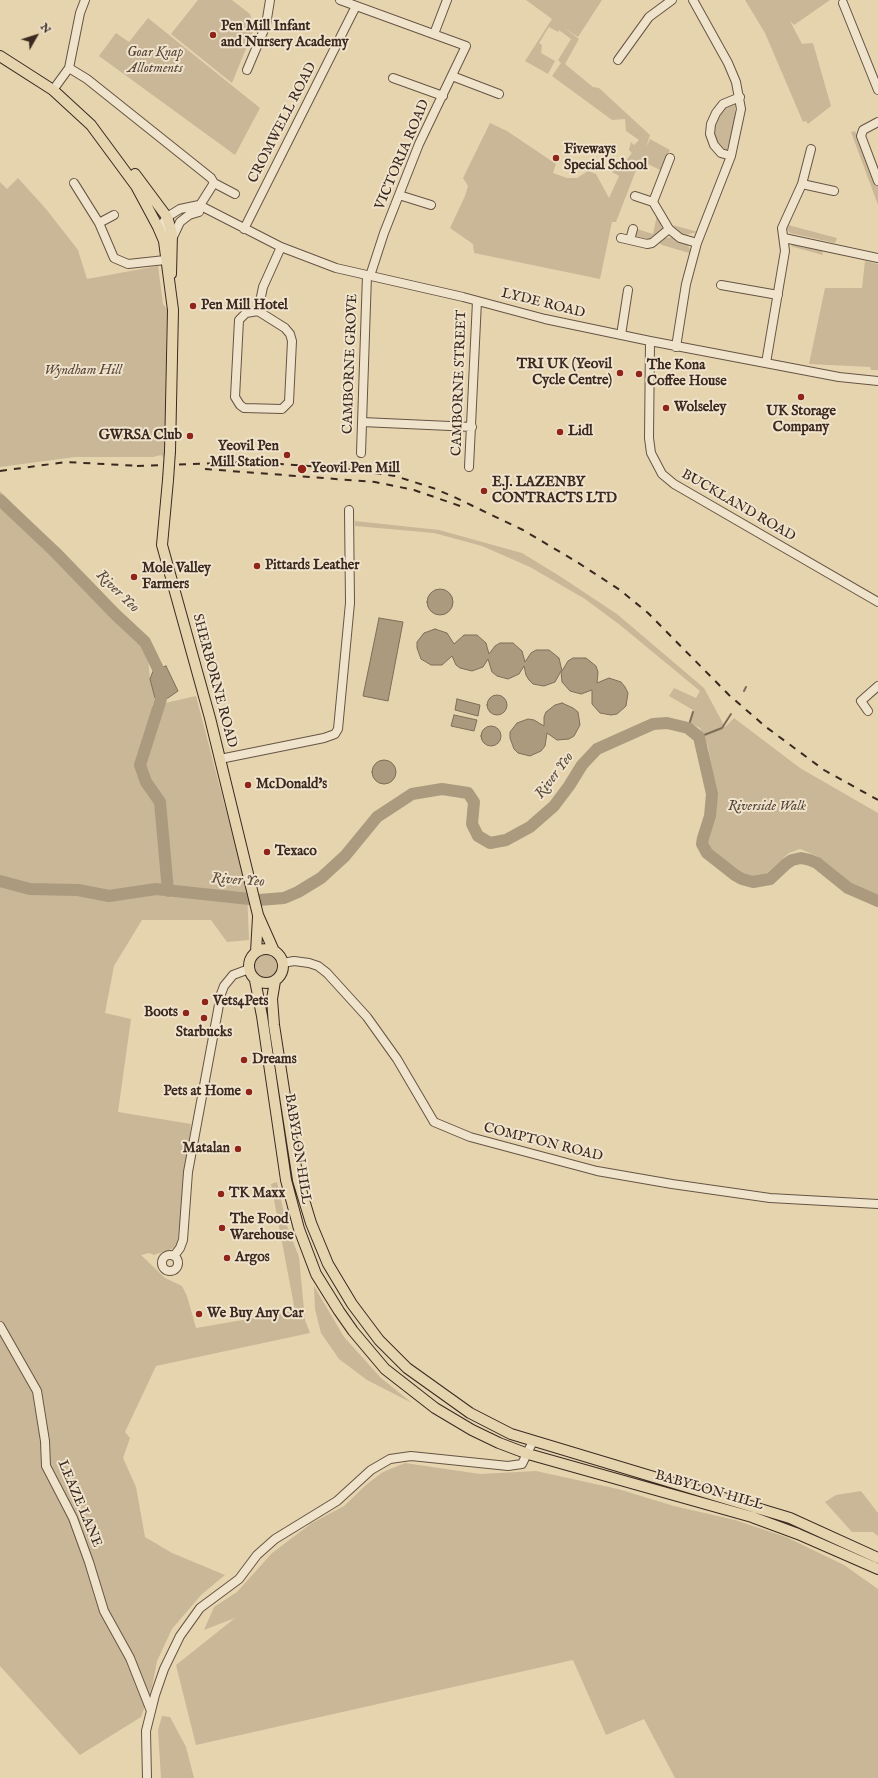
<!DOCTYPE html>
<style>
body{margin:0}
#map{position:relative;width:878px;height:1778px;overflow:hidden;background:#e6d4af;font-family:"IM FELL English",serif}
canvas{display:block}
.north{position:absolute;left:16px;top:16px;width:40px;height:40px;-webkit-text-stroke:3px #efe3cb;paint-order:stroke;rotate:51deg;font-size:11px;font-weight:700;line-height:16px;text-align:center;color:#3b2921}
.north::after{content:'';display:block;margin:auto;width:14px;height:18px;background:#3b2921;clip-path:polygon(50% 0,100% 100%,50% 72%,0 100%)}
</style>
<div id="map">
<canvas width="878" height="1778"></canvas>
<div class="north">N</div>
</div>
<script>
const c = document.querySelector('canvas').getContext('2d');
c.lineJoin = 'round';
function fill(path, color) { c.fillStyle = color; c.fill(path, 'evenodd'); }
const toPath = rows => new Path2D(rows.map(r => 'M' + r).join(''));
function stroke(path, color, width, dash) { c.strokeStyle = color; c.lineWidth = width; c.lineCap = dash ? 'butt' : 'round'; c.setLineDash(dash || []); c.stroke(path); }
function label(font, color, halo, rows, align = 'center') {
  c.font = font + ' "IM FELL English",serif'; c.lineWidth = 4; c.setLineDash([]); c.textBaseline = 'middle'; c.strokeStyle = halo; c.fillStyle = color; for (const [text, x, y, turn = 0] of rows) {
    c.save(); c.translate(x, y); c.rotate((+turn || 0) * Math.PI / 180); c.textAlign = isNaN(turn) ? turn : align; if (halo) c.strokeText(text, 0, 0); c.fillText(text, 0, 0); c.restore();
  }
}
fill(toPath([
 [198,0,232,0,250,14,254,29,232,83,171,34],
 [526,0,602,0,578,37,563,27,579,39,565,64,593,87,599,88,650,135,646,147,650,139,670,150,660,170,640,160,616,222,612,222,600,279,474,253,473,244,450,228,465,196,468,186,463,178,490,123,507,131,556,164,553,173,567,178,577,178,588,171,596,174,609,198,619,176,612,172,620,161,625,162,632,153,629,150,631,142,634,145,639,140,626,131,625,119,612,120,552,76,561,63,558,60,571,39,559,30,558,32,549,27,539,43,542,45,541,53,555,61,548,74,525,61,552,19],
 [745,0,830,0,794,25,790,21,802,44,813,43,831,106,808,124,806,121,803,122,765,33],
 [148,18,260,108,235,155,99,56,116,33,129,42],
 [735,102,735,124,726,152,716,140,714,126,716,119,724,107],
 [855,131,878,187,878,205,851,132],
 [18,178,46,209,78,250,87,279,158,266,163,304,167,309,164,458,161,455,153,457,75,457,0,467,0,182,7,189],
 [657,215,661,220,662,229,649,239,634,236,637,229,653,234],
 [673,225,698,232,685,235,675,230],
 [788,225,837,238,835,243,790,233,787,229],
 [672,237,687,244,691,251,689,253,662,245,658,242,666,238],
 [797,244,811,246,822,251,823,255,790,246],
 [865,261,878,264,878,370,871,370,870,367,809,364,825,288,862,288],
 [0,491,146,637,150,679,155,698,152,706,196,696,247,891,249,940,227,942,211,920,142,920,114,966,105,1013,131,1019,118,1112,191,1124,177,1246,172,1249,154,1255,149,1253,141,1255,165,1278,182,1286,187,1296,196,1328,295,1311,271,1184,277,1182,287,1226,299,1257,305,1320,310,1333,156,1366,125,1432,130,1438,123,1458,136,1487,145,1537,172,1553,225,1575,201,1595,172,1629,157,1661,152,1687,141,1717,80,1755,0,1666],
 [355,521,439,530,522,553,558,575,617,614,704,688,725,727,734,718,800,768,878,813,878,895,845,882,817,856,800,849,789,853,766,874,756,877,735,872,714,856,706,845,704,839,714,814,717,797,708,746,700,728,690,723,693,710,669,696,674,688,696,698,700,691,620,625,585,599,530,567,482,546,434,533,355,526],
 '251 967a13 13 0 1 1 26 0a13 13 0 1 1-26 0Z',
 [314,1286,344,1337,381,1378,412,1403,367,1380,339,1359,321,1333,315,1309],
 [405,1463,480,1474,536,1471,618,1489,674,1506,735,1520,786,1537,844,1565,878,1589,878,1778,675,1778,644,1719,606,1735,573,1660,196,1745,176,1665,235,1618,204,1630,214,1607,237,1592,272,1553,312,1523,344,1506,367,1484,383,1472],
 [861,1491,878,1513,878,1536,873,1532,852,1532,825,1502,836,1495],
 [162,1716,170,1717,186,1747,194,1778,161,1778,158,1730]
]), '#c9b797');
const water = toPath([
 '427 602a13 13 0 1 1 26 0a13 13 0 1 1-26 0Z',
 [379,618,403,622,388,701,363,696,379,618],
 [435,629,447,633,454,644,464,635,477,635,486,643,489,654,495,646,500,643,513,643,522,651,525,662,531,653,536,650,549,650,559,658,562,671,568,661,573,658,586,658,596,666,598,672,597,683,609,678,621,682,625,687,628,693,626,706,617,714,611,715,600,713,592,704,592,690,581,694,570,691,562,682,561,671,555,682,544,686,533,684,529,680,526,675,524,666,519,674,508,679,497,676,492,672,488,659,483,667,472,671,460,668,456,665,452,656,442,665,431,665,421,659,417,648,417,642,424,633,435,629],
 [166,666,178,691,168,698,155,698,150,679,153,671,166,666],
 '487 705a10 10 0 1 1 20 0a10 10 0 1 1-20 0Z',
 [457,699,480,705,478,716,455,710,457,699],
 [562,703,573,708,578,712,580,725,574,736,569,739,557,740,547,733,545,746,541,751,530,756,518,753,514,749,510,738,510,732,517,723,528,719,534,720,544,726,544,717,546,712,555,705,562,703],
 [454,715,477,720,474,731,451,726,454,715],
 '481 736a10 10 0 1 1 20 0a10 10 0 1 1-20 0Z',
 '372 772a12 12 0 1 1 24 0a12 12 0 1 1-24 0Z'
]);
fill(water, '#ac9a7f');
stroke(water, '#7f6d59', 1);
stroke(toPath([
 [744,691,746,687],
 [688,728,693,712],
 [699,737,722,728,731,714]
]), '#7f6d59', 2);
stroke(toPath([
 [0,500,55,552,115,614,145,642,160,673,161,699,140,765,146,782,160,802,168,891],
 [0,881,30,889,78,890,109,896,156,889,259,900,284,898,298,892,321,878,345,856,377,817,412,794,442,789,468,793,474,802,472,824,478,836,490,843,506,840,530,827,554,806,569,786,582,765,597,749,653,724,667,723,688,728,699,737,712,794,710,816,703,838,702,844,707,853,735,875,742,879,753,882,770,879,786,864,792,860,801,858,810,860,817,863,848,888,878,901]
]), '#ac9a7f', 12);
const minor = toPath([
 [340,0,466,46,419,144,384,233,370,276],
 [843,3,878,90],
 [434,34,447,0],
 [618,60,649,17,672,0],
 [69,68,87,79,211,178,214,183,195,213],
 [247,70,266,25,270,0],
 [452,76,499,94],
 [393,78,443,96],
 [53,90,69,68,80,13,85,0],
 [878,122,863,130,861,136,878,181],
 [731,156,721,153,714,145,710,134,711,124,716,113,723,104,740,97],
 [670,158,653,202,669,229,680,238,697,243],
 [74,183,99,223,114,258,128,264,165,260],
 [214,183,235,194],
 [802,184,834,191],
 [399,195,431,205],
 [635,196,653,202],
 [99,223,114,215],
 [244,229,356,6],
 [163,234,162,224,167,217,180,209,199,205,281,247,336,268,463,297,545,319,650,341,839,377,878,381],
 [621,238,647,244,652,243,669,229],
 [784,238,878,258],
 [172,239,180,222,189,215,199,212],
 [630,240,633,229],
 [721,285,778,295],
 [258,311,246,313,239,320,235,397,240,405,244,408,282,409,289,402,292,341,290,334,285,328,258,311,263,287,281,247],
 [621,335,628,290],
 [650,341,649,438,651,453,662,474,674,484,878,602],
 [676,347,686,284,697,243,731,156,741,109,736,82,728,63,693,0],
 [766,363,785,251,782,228,802,184,811,149],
 [362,422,472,427],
 [361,453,367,275],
 [469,467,477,301],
 [868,711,861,701,878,686],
 [220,759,324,738,335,734,338,729,350,603,349,510],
 [283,963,294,961,309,963,318,966,327,973,367,1017,397,1059,434,1122,470,1137,597,1171,672,1184,770,1198,878,1204],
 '162 1263a8 8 0 1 1 16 0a8 8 0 1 1-16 0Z',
 [174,1256,180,1248,183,1240,188,1172,221,994,224,986,233,975,249,969],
 [0,1326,37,1391,45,1441,46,1466,73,1518,89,1562,104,1611,130,1658,151,1711],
 [147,1778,146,1731,155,1695,164,1669,180,1636,200,1608,239,1579,257,1555,275,1539,337,1501,371,1470,390,1459,411,1456,508,1466,522,1464,533,1441]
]);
const major = toPath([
 [0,56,53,90,91,125,136,186,158,227,164,241,173,310,170,451],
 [135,174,167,217,172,233,171,274],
 [168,480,162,545,210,718,258,915,274,951],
 '249 966a17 17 0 1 1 34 0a17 17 0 1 1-34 0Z',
 [256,952,258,917],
 [255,980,262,1016,286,1180,299,1229,316,1274,339,1311,353,1331,385,1369,435,1408,472,1430,499,1443,528,1454,752,1517,798,1534,878,1569],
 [275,981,272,999,274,1025,293,1148,298,1180,311,1223,328,1264,352,1304,379,1340,407,1368,470,1413,511,1434,790,1518,878,1558]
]);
stroke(minor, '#665444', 10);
stroke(major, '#3b2921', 12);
stroke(minor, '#efe3cb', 8);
stroke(major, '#e6d4af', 10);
stroke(toPath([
 [137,466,253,462,338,468,395,476,433,488,452,496,523,530,577,562,620,590,648,613,729,695,766,727,824,770,878,800],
 [205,469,375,482,414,490,463,507],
 [0,471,66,462,141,466]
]), '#3b2921', 2, [7, 7]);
const majorBridge = toPath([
 [168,480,170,451]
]);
stroke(majorBridge, '#3b2921', 12, []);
stroke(majorBridge, '#e6d4af', 10);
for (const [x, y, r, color] of [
 [213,35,4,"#8f2418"],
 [556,158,4,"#8f2418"],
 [193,306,4,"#8f2418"],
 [620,373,4,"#8f2418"],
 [639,374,4,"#8f2418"],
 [801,397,4,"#8f2418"],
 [666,408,4,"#8f2418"],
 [560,432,4,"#8f2418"],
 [190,436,4,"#8f2418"],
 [287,455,4,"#8f2418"],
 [302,469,5,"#8f2418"],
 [484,491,4,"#8f2418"],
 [257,566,4,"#8f2418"],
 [134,577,4,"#8f2418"],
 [248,785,4,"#8f2418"],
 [267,852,4,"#8f2418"],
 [205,1002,4,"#8f2418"],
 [186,1013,4,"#8f2418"],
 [204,1018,4,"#8f2418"],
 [244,1060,4,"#8f2418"],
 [249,1092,4,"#8f2418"],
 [238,1149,4,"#8f2418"],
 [221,1194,4,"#8f2418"],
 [222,1228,4,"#8f2418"],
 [227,1258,4,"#8f2418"],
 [199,1314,4,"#8f2418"]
]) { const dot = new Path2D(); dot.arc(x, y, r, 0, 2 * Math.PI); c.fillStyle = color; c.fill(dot); stroke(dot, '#efe3cb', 1.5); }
label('bold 14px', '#3b2921', '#efe3cb', [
 ["Pen Mill Infant",221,27],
 ["and Nursery Academy",221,43],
 ["Fiveways",564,150],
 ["Special School",564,166],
 ["Pen Mill Hotel",201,306],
 ["TRI UK (Yeovil",612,365,"right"],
 ["Cycle Centre)",612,381,"right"],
 ["The Kona",647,366],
 ["Coffee House",647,382],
 ["Wolseley",674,408],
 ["UK Storage",801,412,"center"],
 ["Company",801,428,"center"],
 ["Lidl",568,432],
 ["GWRSA Club",182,436,"right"],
 ["Yeovil Pen",279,447,"right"],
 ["Mill Station",279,463,"right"],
 ["Yeovil Pen Mill",311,469],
 ["E.J. LAZENBY",492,483],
 ["CONTRACTS LTD",492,499],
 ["Pittards Leather",265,566],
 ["Mole Valley",142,569],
 ["Farmers",142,585],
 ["McDonald's",256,785],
 ["Texaco",275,852],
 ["Vets4Pets",213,1002],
 ["Boots",178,1013,"right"],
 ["Starbucks",204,1033,"center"],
 ["Dreams",252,1060],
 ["Pets at Home",241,1092,"right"],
 ["Matalan",230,1149,"right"],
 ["TK Maxx",229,1194],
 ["The Food",230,1220],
 ["Warehouse",230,1236],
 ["Argos",235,1258],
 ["We Buy Any Car",207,1314]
], 'left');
label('italic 14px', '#574539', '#efe3cb', [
 ["Goar Knap",155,53],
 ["Allotments",155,69],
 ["Wyndham Hill",83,371],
 ["Riverside Walk",767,807]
]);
label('14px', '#3b2921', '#efe3cb', [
 ["CROMWELL ROAD",283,123,-63],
 ["VICTORIA ROAD",403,155,-67],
 ["LYDE ROAD",543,304,14],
 ["CAMBORNE GROVE",351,364,-88],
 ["CAMBORNE STREET",460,383,-88],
 ["BUCKLAND ROAD",738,506,30],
 ["SHERBORNE ROAD",214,681,75],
 ["COMPTON ROAD",543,1143,14],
 ["BABYLON HILL",297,1149,81],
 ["BABYLON HILL",709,1491,16],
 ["LEAZE LANE",79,1504,67]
]);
label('italic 15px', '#5d4b3d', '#efe3cb', [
 ["River Yeo",117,592,44],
 ["River Yeo",555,776,-53],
 ["River Yeo",238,881,4]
]);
</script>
